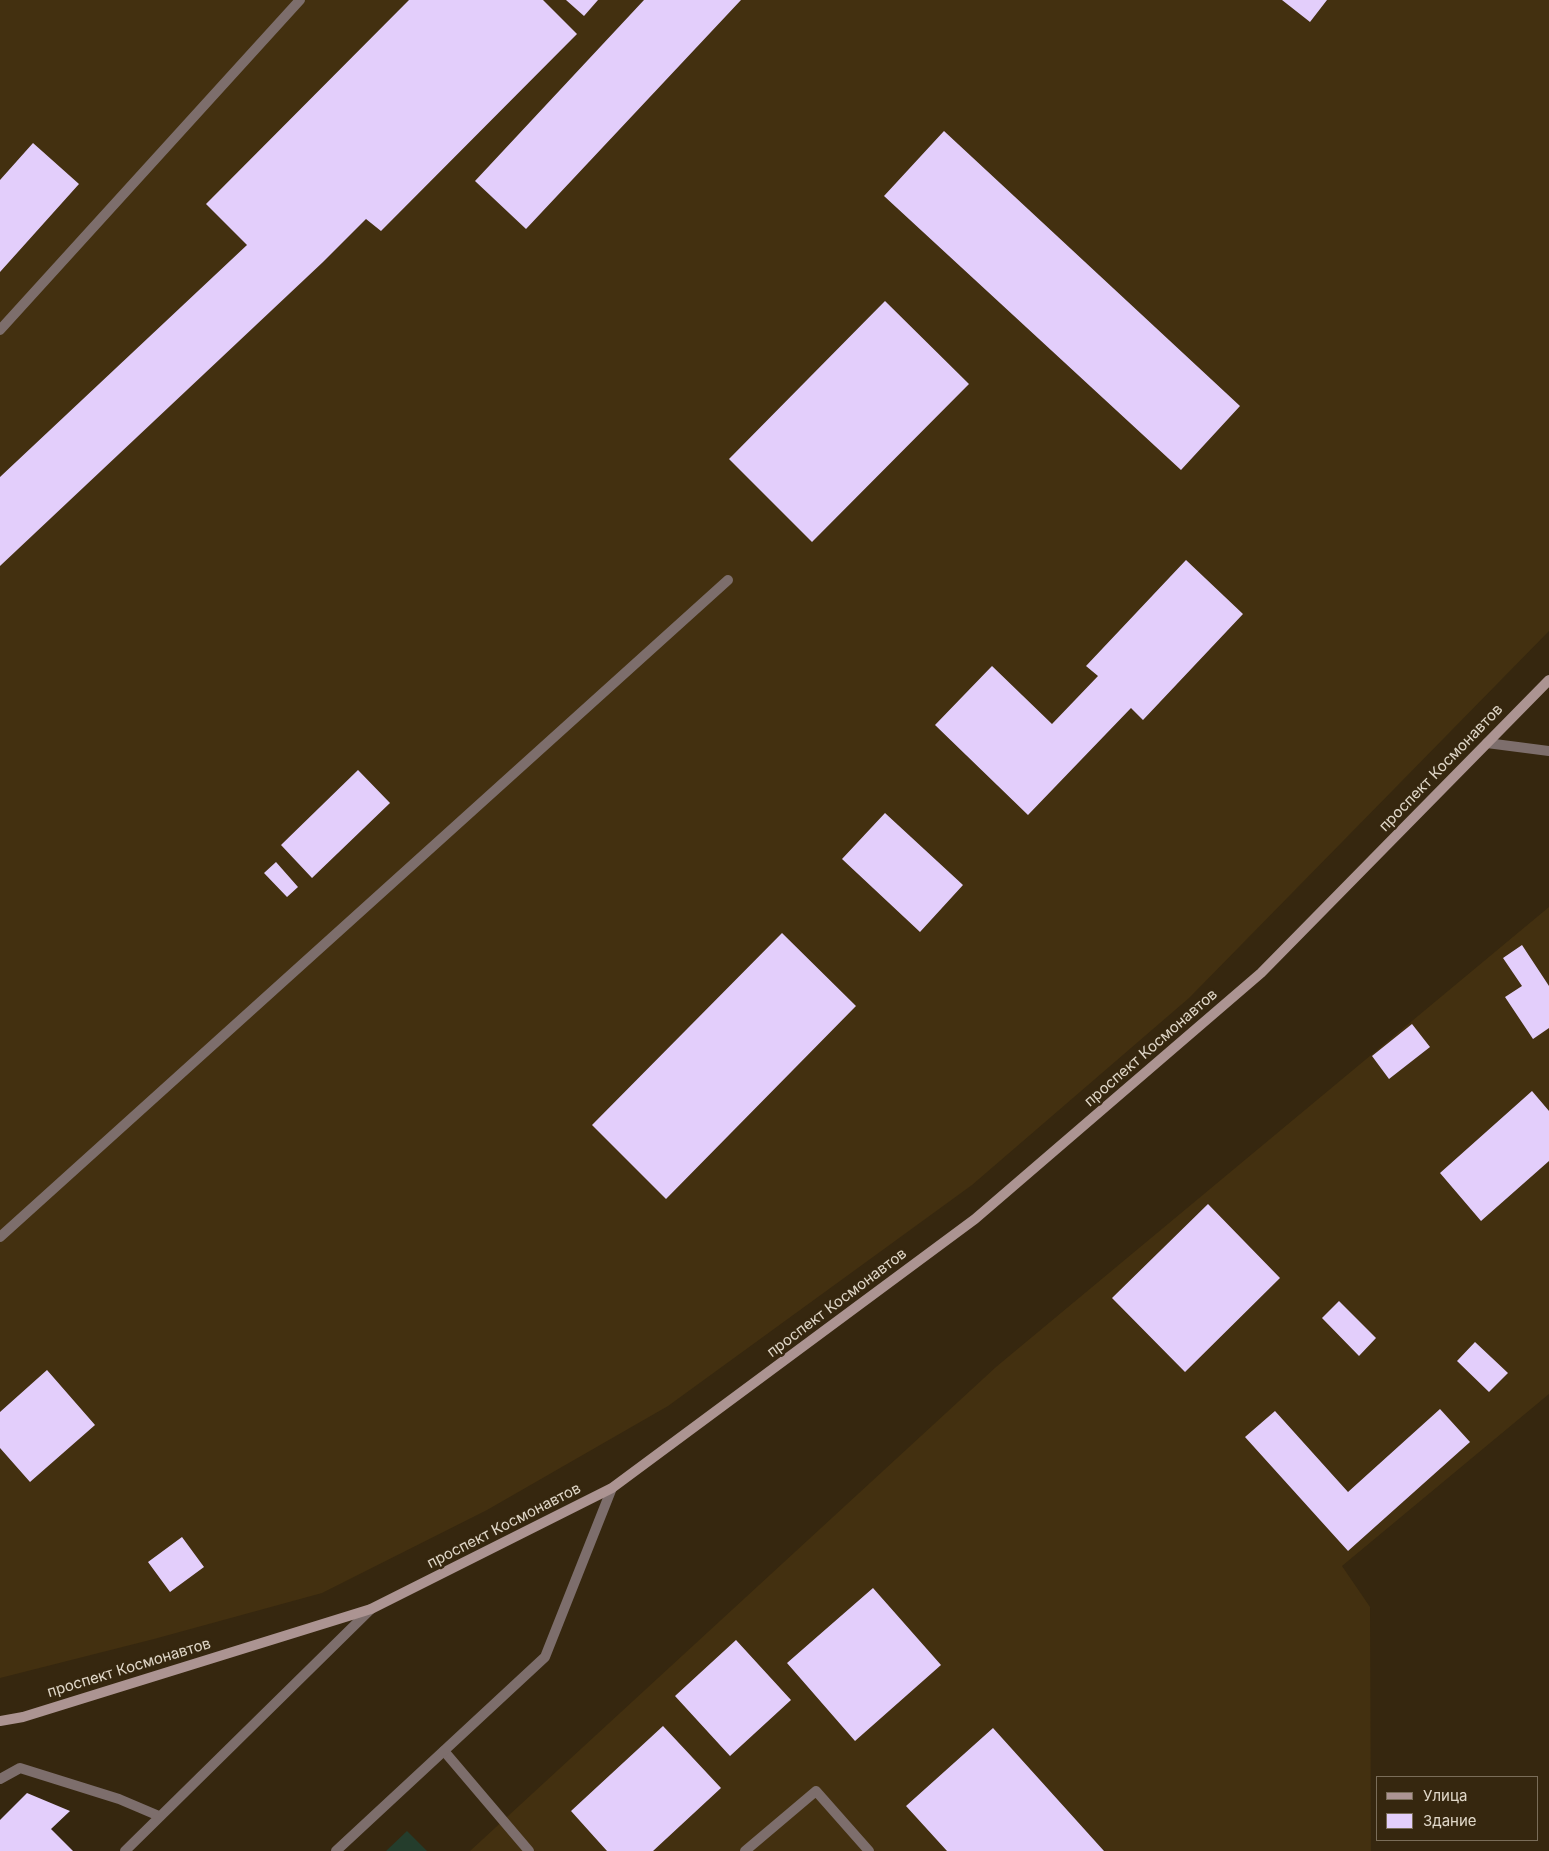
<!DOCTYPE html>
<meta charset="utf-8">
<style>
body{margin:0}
#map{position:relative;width:1549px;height:1851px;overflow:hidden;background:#36270f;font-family:Inter,sans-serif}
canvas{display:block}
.legend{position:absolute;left:1376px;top:1776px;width:162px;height:65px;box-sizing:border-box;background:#36270f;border:1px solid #7a6d59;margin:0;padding:6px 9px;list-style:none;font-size:15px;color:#e0d7c8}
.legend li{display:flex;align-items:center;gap:10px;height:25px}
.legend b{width:25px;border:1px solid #7a6d59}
</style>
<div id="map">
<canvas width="1549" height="1851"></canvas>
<ul class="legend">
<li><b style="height:6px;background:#ac9492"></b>Улица</li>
<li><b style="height:14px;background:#e3cefb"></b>Здание</li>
</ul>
</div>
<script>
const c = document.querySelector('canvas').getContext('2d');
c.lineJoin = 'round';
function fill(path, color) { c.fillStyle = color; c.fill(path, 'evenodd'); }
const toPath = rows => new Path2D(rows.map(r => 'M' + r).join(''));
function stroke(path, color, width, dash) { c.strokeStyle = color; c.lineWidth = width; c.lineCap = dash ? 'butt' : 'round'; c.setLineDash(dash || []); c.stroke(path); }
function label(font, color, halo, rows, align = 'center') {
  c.font = font + ' Inter,sans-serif'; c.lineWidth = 5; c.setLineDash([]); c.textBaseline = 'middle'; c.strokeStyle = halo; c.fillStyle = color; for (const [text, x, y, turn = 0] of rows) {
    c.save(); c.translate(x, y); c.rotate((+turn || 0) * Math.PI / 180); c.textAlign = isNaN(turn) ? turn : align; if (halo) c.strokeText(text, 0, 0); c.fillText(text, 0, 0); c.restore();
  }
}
fill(toPath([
 [0,0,1549,0,1549,631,1189,998,972,1185,668,1406,487,1510,322,1593,154,1639,0,1678],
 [1549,907,1549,1394,1342,1566,1370,1607,1371,1851,470,1851,996,1367]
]), '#433010');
fill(toPath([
 [407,1831,427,1851,386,1851]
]), '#243d2c');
fill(toPath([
 [409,0,543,0,577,34,381,231,366,219,323,262,0,566,0,477,247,245,206,204],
 [566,0,598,0,584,16],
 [644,0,741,0,526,229,475,181],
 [1282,0,1327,0,1310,22],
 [944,131,1240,406,1181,470,884,196],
 [33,143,79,184,0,272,0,180],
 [885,301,969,384,812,542,729,459],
 [1186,560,1243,614,1143,720,1131,708,1028,815,935,725,992,666,1052,724,1098,676,1086,666],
 [358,770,390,803,312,878,281,845],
 [885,813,963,885,920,932,842,859],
 [276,862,298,887,287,897,264,873],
 [782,933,856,1006,666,1199,592,1125],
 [1522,945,1549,986,1549,1028,1533,1039,1505,997,1522,986,1503,958],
 [1412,1024,1430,1047,1389,1079,1372,1056],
 [1532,1091,1549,1111,1549,1161,1481,1221,1440,1173],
 [1208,1204,1280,1278,1185,1372,1112,1298],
 [1339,1301,1376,1338,1359,1356,1322,1318],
 [1475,1342,1508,1373,1489,1392,1457,1361],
 [47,1370,95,1425,30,1482,0,1448,0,1412],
 [1440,1409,1470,1442,1348,1551,1245,1437,1275,1411,1348,1492],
 [182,1537,204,1567,170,1592,148,1562],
 [873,1588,941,1665,855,1741,787,1663],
 [736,1640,791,1700,730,1756,675,1696],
 [663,1726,721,1788,653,1851,607,1851,571,1811],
 [993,1728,1104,1851,947,1851,906,1806],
 [27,1793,70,1811,51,1829,73,1851,0,1851,0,1820]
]), '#e3cefb');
stroke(toPath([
 [0,330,300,0],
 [0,1237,728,580],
 [444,1751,529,1851],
 [0,1779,20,1768,119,1799,159,1816],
 [125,1851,371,1609],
 [745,1851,816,1791,869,1851]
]), '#7d6e6c', 10);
stroke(toPath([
 [1487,743,1549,751],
 [336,1851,545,1657,612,1488]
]), '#7d6e6c', 10);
stroke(toPath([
 [0,1721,23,1717,371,1609,612,1488,975,1219,1261,973,1549,680]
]), '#ac9492', 10);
label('15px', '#e0d7c8', '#36270f', [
 ["проспект Космонавтов",1441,768,-46],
 ["проспект Космонавтов",1151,1048,-41],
 ["проспект Космонавтов",837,1303,-37],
 ["проспект Космонавтов",504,1526,-27],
 ["проспект Космонавтов",129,1668,-17]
]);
</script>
